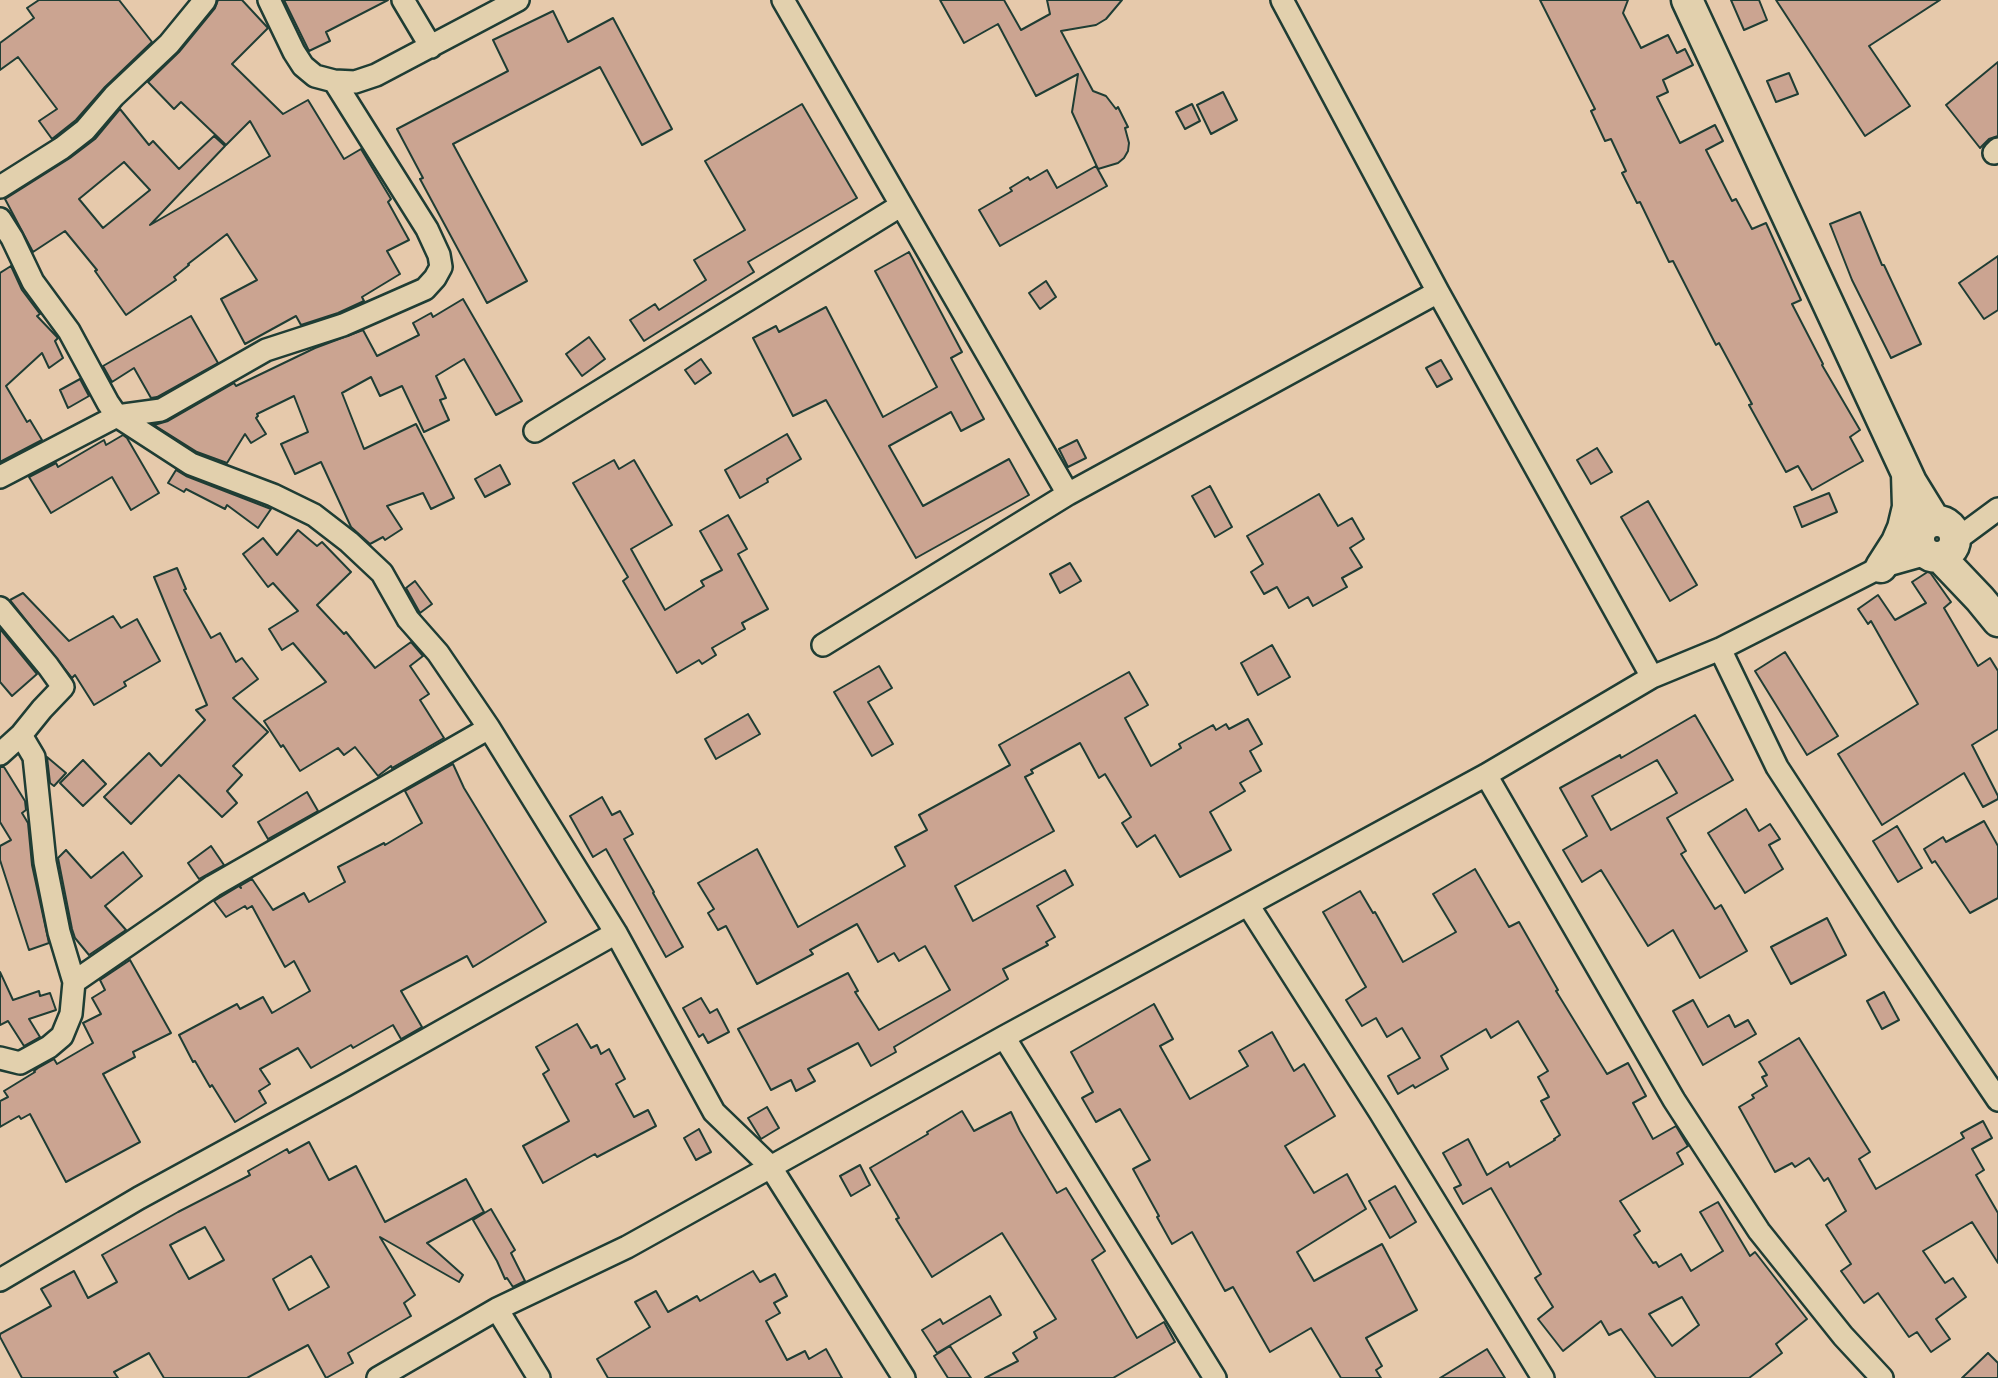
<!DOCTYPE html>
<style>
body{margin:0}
canvas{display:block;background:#e6c9ab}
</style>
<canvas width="1998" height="1378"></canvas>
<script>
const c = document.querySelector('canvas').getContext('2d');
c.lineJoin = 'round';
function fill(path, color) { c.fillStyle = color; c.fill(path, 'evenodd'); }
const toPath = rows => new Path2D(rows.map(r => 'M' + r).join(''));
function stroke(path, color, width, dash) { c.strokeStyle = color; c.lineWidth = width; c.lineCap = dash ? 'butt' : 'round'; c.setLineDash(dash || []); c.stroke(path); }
const building = toPath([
 [39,0,119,0,152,42,105,87,76,120,52,139,39,121,57,109,18,57,0,70,0,43,34,18,27,8,39,0],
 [218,0,242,0,268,28,232,64,283,114,308,100,344,159,361,149,391,199,388,202,409,240,387,251,400,274,362,297,364,301,338,313,301,325,296,316,245,344,221,299,257,280,227,234,188,264,189,265,174,277,176,280,126,315,95,271,97,270,65,231,33,252,5,199,70,158,95,139,120,109,149,145,153,141,179,169,214,136,225,146,150,225,270,156,250,121,226,145,181,102,174,109,148,82,179,52,215,8,218,0],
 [124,162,150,190,103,228,79,199,124,162],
 [284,0,388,0,326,32,330,41,309,51,284,0],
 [940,0,1004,0,1021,30,1050,14,1047,0,1122,0,1106,19,1096,25,1061,31,1093,91,1106,96,1116,109,1118,107,1128,127,1125,128,1129,143,1128,151,1124,158,1118,163,1098,169,1072,112,1078,74,1036,96,998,24,964,43,940,0],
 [1540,0,1628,0,1623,13,1641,48,1668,35,1677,53,1685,49,1693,65,1663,80,1668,92,1657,97,1680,143,1715,125,1723,141,1706,150,1732,201,1736,199,1752,229,1766,223,1801,300,1792,304,1823,364,1822,365,1860,430,1850,437,1863,461,1812,490,1798,466,1786,472,1749,405,1752,404,1719,343,1716,345,1673,261,1669,262,1640,202,1637,203,1622,173,1626,171,1611,139,1605,141,1591,111,1595,109,1540,0],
 [1731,0,1759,0,1767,20,1744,30,1731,0],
 [1776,0,1940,0,1869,46,1910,106,1865,136,1776,0],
 [553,11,568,42,613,18,672,129,642,145,600,67,453,144,527,281,487,303,420,179,423,178,397,129,508,71,493,40,553,11],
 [1998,62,1998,136,1989,139,1980,148,1946,105,1998,62],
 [1789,73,1798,94,1776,102,1767,81,1789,73],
 [1223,92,1237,120,1211,134,1197,105,1223,92],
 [802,104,857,198,748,262,754,272,644,341,630,320,655,304,659,310,706,280,694,260,745,230,705,161,802,104],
 [1192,104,1200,121,1185,129,1176,112,1192,104],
 [1096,166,1107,186,1000,246,979,210,1012,191,1010,188,1028,177,1030,180,1047,170,1057,188,1096,166],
 [1860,212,1882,265,1884,265,1921,344,1891,358,1852,280,1830,224,1860,212],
 [909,252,962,352,951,358,984,419,961,431,951,412,889,446,923,506,1009,459,1029,495,916,558,826,400,793,416,753,338,776,326,779,332,826,307,883,417,937,387,875,271,909,252],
 [1998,256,1998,310,1984,319,1959,283,1998,256],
 [11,266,22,290,40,314,37,316,58,338,55,341,63,358,49,368,42,353,6,386,27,422,30,420,42,440,0,462,0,273,11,266],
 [1046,281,1056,297,1040,309,1029,293,1046,281],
 [463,299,522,401,496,415,464,359,436,376,446,398,440,400,449,420,424,432,402,386,380,396,371,377,342,393,364,449,416,424,454,498,431,509,423,493,387,506,402,529,385,540,383,537,370,544,351,527,321,462,295,474,281,444,308,432,294,396,257,414,258,416,256,418,266,434,251,443,245,434,227,463,197,452,154,425,168,421,234,383,236,386,315,348,363,330,377,356,419,335,413,323,431,313,433,317,463,299],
 [191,316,218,363,157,397,151,398,134,368,112,382,103,366,191,316],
 [589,337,605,359,582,376,566,354,589,337],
 [701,359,711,373,695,384,685,370,701,359],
 [1441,360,1452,379,1437,387,1426,368,1441,360],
 [80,379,89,396,68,408,60,390,80,379],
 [787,434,801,459,767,479,768,482,740,498,725,470,787,434],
 [123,435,127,438,159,493,131,510,112,477,51,513,29,477,56,463,58,467,104,440,106,445,123,435],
 [1077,440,1086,458,1068,467,1059,449,1077,440],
 [1597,448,1612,472,1591,484,1577,460,1597,448],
 [614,460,619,469,634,460,672,525,631,549,665,610,704,586,701,581,722,570,700,531,728,515,747,549,738,554,768,609,742,623,745,629,712,648,716,655,702,664,699,660,677,673,623,581,628,577,573,483,614,460],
 [500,465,510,484,485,497,475,479,500,465],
 [176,470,186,476,271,509,258,528,227,505,225,509,186,489,184,492,168,483,176,470],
 [1210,486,1232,527,1215,537,1192,496,1210,486],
 [1829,493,1837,512,1802,527,1794,507,1829,493],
 [1319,494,1338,526,1352,518,1364,539,1350,548,1362,567,1342,578,1347,587,1313,606,1308,597,1289,608,1277,587,1264,594,1251,572,1263,564,1247,536,1319,494],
 [1648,501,1697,585,1670,601,1621,517,1648,501],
 [298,530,317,546,322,542,351,572,317,605,344,634,346,632,375,668,411,642,423,656,410,666,429,694,420,700,444,738,392,768,391,766,378,776,355,747,344,755,338,748,300,771,283,745,281,747,264,721,326,682,293,643,282,650,269,629,298,611,273,583,268,587,243,554,263,538,277,555,298,530],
 [1070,563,1081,581,1060,593,1050,574,1070,563],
 [177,568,186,589,184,590,211,638,220,633,236,662,242,658,258,679,233,698,268,732,233,766,242,775,227,791,237,803,222,817,179,775,131,824,104,797,149,753,161,766,205,720,196,710,207,705,154,577,177,568],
 [1929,571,1951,602,1944,608,1978,666,1990,658,1998,671,1998,729,1972,745,1998,796,1998,799,1983,807,1964,773,1882,825,1838,754,1918,704,1871,621,1868,624,1858,609,1878,595,1895,620,1926,603,1912,582,1929,571],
 [415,581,432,604,420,613,406,588,415,581],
 [23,593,69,641,113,616,121,628,137,619,160,661,124,682,126,686,94,705,75,675,72,678,10,600,23,593],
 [0,629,37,674,12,696,0,682,0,629],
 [1272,645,1290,677,1258,695,1241,663,1272,645],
 [1785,652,1838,736,1807,755,1755,671,1785,652],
 [879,666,892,688,868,702,893,744,872,756,834,692,879,666],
 [1129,672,1148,705,1125,718,1151,766,1181,748,1179,744,1213,725,1216,730,1226,724,1229,729,1248,719,1262,744,1250,751,1261,771,1240,783,1245,791,1210,812,1231,850,1180,877,1155,835,1137,847,1122,823,1131,817,1105,774,1099,778,1080,743,1031,770,1033,773,1025,777,1054,831,955,886,973,921,1065,870,1073,885,1037,906,1055,937,1046,942,1048,945,1003,969,1008,979,894,1047,896,1052,871,1066,858,1043,808,1069,815,1081,796,1091,791,1080,771,1090,738,1029,848,973,858,991,855,992,879,1030,950,990,925,946,899,961,894,953,878,962,857,924,810,950,813,954,757,984,726,926,718,930,708,913,714,909,698,883,757,849,798,927,905,866,895,847,927,830,919,815,1010,765,999,745,1129,672],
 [748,714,760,734,716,759,705,739,748,714],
 [1695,715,1733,780,1667,818,1686,851,1681,854,1715,909,1721,905,1747,951,1700,978,1673,930,1648,946,1601,870,1582,882,1563,850,1587,836,1560,788,1620,755,1621,758,1695,715],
 [1657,760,1677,793,1611,830,1592,796,1657,760],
 [47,757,66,773,54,786,50,783,47,757],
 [83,760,106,784,83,806,60,783,83,760],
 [453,764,464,788,546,922,473,967,467,956,401,991,422,1027,401,1039,393,1025,353,1048,351,1045,311,1068,298,1048,260,1069,270,1084,259,1091,266,1103,235,1122,212,1085,210,1087,195,1061,193,1062,179,1035,237,1004,240,1009,263,997,272,1013,310,991,294,961,285,967,252,906,247,909,245,906,226,917,214,901,239,886,241,888,240,886,252,879,273,910,304,893,309,902,345,882,338,867,384,843,385,845,422,823,405,791,453,764],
 [0,767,4,767,25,801,26,810,22,813,28,823,32,865,49,943,29,950,0,860,0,846,11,840,0,822,0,767],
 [307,792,318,811,268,839,258,822,307,792],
 [602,797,612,815,620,811,633,834,624,839,654,892,653,893,683,947,666,957,606,849,593,857,570,816,602,797],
 [1746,809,1759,831,1770,824,1780,839,1769,845,1783,869,1745,893,1708,833,1746,809],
 [1984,821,1998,846,1998,898,1970,913,1935,861,1932,863,1924,849,1943,837,1946,842,1984,821],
 [1897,826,1922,868,1898,882,1873,841,1897,826],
 [211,846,224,865,199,879,188,863,211,846],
 [66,850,91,878,123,852,142,876,105,906,126,930,89,955,75,938,72,929,58,858,66,850],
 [1475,869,1509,927,1519,922,1558,990,1556,991,1607,1074,1628,1063,1646,1096,1633,1103,1653,1139,1676,1126,1688,1146,1677,1153,1683,1164,1620,1201,1640,1231,1634,1235,1653,1263,1656,1262,1659,1267,1681,1254,1691,1271,1723,1251,1700,1212,1718,1202,1750,1256,1755,1252,1807,1319,1776,1344,1782,1353,1749,1378,1656,1378,1621,1329,1609,1335,1601,1321,1563,1351,1538,1319,1553,1307,1535,1278,1541,1274,1491,1188,1463,1204,1454,1188,1461,1185,1443,1153,1468,1139,1487,1175,1508,1162,1510,1167,1555,1140,1554,1139,1560,1135,1541,1101,1549,1097,1538,1077,1548,1071,1518,1021,1491,1038,1486,1029,1441,1056,1448,1069,1415,1088,1413,1085,1398,1094,1388,1076,1420,1058,1402,1028,1387,1037,1376,1018,1362,1026,1346,1000,1366,987,1323,912,1360,891,1373,913,1375,912,1403,962,1456,932,1433,894,1475,869],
 [1682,1297,1699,1325,1672,1346,1649,1314,1682,1297],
 [1827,918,1846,955,1791,984,1771,947,1827,918],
 [130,960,171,1033,133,1052,135,1057,103,1074,140,1142,66,1182,30,1114,21,1119,19,1116,0,1127,0,1101,8,1097,4,1091,35,1072,34,1071,38,1068,54,1059,57,1064,93,1043,83,1023,101,1014,92,998,105,990,100,980,130,960],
 [0,972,13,1000,39,991,40,996,50,993,56,1010,29,1019,40,1037,24,1046,8,1021,0,1025,0,972],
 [1884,992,1899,1020,1882,1029,1867,1001,1884,992],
 [701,998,710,1013,717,1009,729,1032,708,1043,703,1034,699,1037,683,1008,701,998],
 [1693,1000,1708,1027,1729,1015,1735,1027,1748,1020,1756,1034,1703,1065,1673,1011,1693,1000],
 [1154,1004,1173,1039,1160,1046,1190,1099,1248,1066,1239,1051,1272,1032,1294,1071,1304,1064,1335,1116,1285,1146,1314,1193,1347,1174,1366,1209,1297,1252,1314,1281,1382,1244,1417,1310,1366,1338,1382,1366,1376,1370,1381,1378,1341,1378,1311,1328,1270,1352,1233,1287,1225,1291,1192,1232,1172,1244,1157,1217,1159,1216,1133,1169,1150,1160,1120,1109,1096,1122,1082,1098,1093,1092,1071,1052,1154,1004],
 [577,1024,591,1048,597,1045,601,1054,609,1049,625,1079,616,1084,634,1117,648,1110,656,1126,597,1157,595,1154,543,1183,523,1146,569,1121,543,1074,549,1070,536,1047,577,1024],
 [1799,1038,1870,1152,1859,1159,1876,1189,1964,1138,1961,1133,1983,1121,1992,1138,1972,1149,1984,1170,1976,1175,1998,1213,1998,1263,1972,1222,1923,1251,1945,1283,1953,1278,1966,1297,1936,1319,1950,1339,1931,1352,1917,1332,1909,1337,1878,1293,1864,1303,1841,1271,1851,1264,1826,1225,1846,1211,1828,1178,1824,1181,1809,1158,1795,1167,1792,1163,1775,1172,1739,1107,1754,1098,1752,1095,1767,1086,1762,1077,1767,1075,1759,1062,1799,1038],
 [767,1107,779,1128,761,1139,748,1118,767,1107],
 [962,1111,974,1131,1011,1112,1020,1131,1057,1193,1066,1188,1105,1251,1092,1260,1137,1338,1164,1322,1175,1342,1113,1378,985,1378,1018,1361,1013,1353,1037,1338,1034,1332,1056,1319,1002,1233,932,1277,896,1219,899,1218,870,1168,928,1134,927,1132,962,1111],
 [699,1129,711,1152,696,1160,684,1138,699,1129],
 [309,1142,329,1180,356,1166,385,1222,466,1179,484,1212,427,1243,463,1275,459,1282,380,1237,415,1295,404,1303,411,1316,348,1353,353,1363,326,1378,308,1345,247,1378,164,1378,149,1353,114,1372,118,1378,22,1378,0,1337,0,1334,51,1306,41,1289,74,1271,88,1298,117,1282,102,1255,178,1212,250,1175,248,1171,287,1149,289,1153,309,1142],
 [205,1227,224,1260,189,1279,170,1245,205,1227],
 [311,1256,329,1287,289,1310,273,1279,311,1256],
 [860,1165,870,1185,851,1196,840,1176,860,1165],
 [1395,1186,1416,1222,1390,1238,1369,1201,1395,1186],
 [491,1209,515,1250,511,1253,525,1281,513,1287,507,1278,505,1279,497,1261,473,1220,491,1209],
 [753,1271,760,1282,775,1274,787,1296,774,1303,780,1313,766,1321,787,1360,805,1351,809,1359,826,1349,842,1378,608,1378,597,1359,650,1327,635,1302,656,1291,668,1312,697,1296,700,1301,753,1271],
 [990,1296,1001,1315,937,1353,922,1330,940,1319,943,1324,990,1296],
 [950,1346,971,1378,948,1378,934,1356,950,1346],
 [1487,1349,1505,1378,1440,1378,1487,1349],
 [1988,1353,1998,1363,1998,1378,1962,1378,1988,1353]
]);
fill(building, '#cba491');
stroke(building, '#1f3d34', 2);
const street = toPath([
 [269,0,294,52,303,66,315,76,334,81,355,82,376,75,518,0],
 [403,0,431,47],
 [783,0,1068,494],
 [1282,0,1438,292,1652,677],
 [1994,153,1998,149],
 [0,187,62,148,85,130,114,96,169,44,205,0],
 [0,219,12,238,33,282,69,331,108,403,117,416,191,464,273,495,314,515,349,542,382,573,408,619,438,653,489,728,616,933,714,1112,770,1166,904,1378],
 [535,431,900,206],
 [0,477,117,416,161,410,266,350,343,325,425,289,435,278,441,267,439,255,427,229,334,81],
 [1956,540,1998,509],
 [1893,559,1919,538],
 [0,608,48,666,63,687,42,709,21,735,0,754],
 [823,645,1068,494,1438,292],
 [1720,649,1777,767,1886,934,1998,1100],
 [1486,775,1674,1100,1759,1231,1843,1336,1882,1378],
 [1248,905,1380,1112,1543,1378],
 [74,982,213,886,489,728],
 [1004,1037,1215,1378],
 [0,1058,20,1063,49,1047,62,1036,71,1014,74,982,59,932,45,862,34,757,21,735],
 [0,1280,139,1198,346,1085,616,933],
 [497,1309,539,1378],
 [378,1378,497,1309,627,1247,1004,1037,1486,775,1652,677,1720,649,1881,567,1927,554]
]);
const secondary = toPath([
 [1687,0,1911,482,1935,521],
 '1919 539a18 18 0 1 1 36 0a18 18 0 1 1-36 0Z',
 [1940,557,1980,599,1998,621],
 [1881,567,1897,542,1903,528,1908,507,1907,474]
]);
stroke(street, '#1f3d34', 26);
stroke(secondary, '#1f3d34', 35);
stroke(street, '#e2d0ad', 21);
stroke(secondary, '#e2d0ad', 30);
</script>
